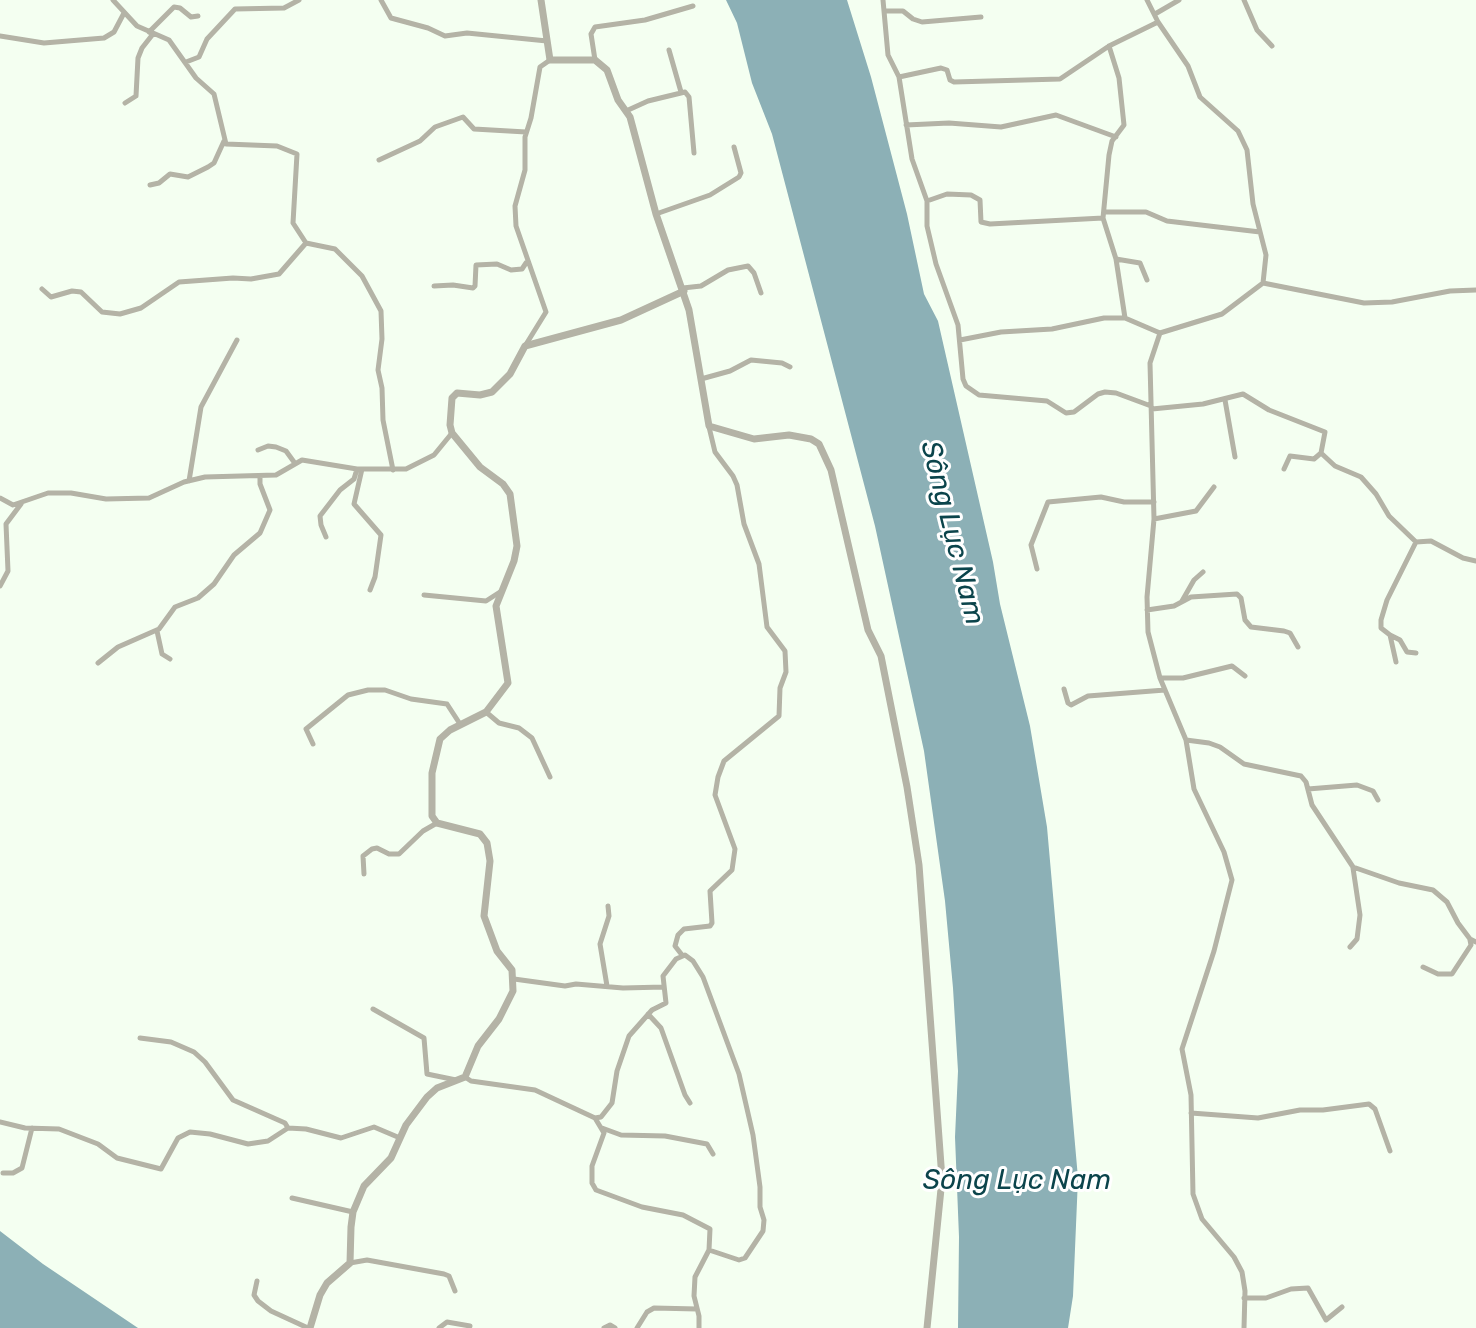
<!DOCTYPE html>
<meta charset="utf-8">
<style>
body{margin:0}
canvas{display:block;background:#f4fff1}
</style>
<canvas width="1476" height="1328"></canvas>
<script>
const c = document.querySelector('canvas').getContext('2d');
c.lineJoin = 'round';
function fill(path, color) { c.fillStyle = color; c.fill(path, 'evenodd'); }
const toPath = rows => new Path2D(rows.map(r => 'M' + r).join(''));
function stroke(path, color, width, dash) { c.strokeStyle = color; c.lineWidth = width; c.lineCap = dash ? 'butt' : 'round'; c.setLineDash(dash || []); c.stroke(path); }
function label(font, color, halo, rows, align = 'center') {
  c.font = font + ' Rubik,sans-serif'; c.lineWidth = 6; c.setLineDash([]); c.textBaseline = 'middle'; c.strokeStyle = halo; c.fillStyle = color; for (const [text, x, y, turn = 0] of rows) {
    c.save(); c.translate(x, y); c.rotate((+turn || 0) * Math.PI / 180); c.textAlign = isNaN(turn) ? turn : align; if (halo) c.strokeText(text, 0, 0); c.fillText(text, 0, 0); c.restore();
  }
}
fill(toPath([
 [726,0,847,0,871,77,907,214,924,294,938,321,993,562,1000,604,1030,726,1047,827,1078,1178,1073,1296,1068,1328,958,1328,959,1237,955,1137,958,1071,953,988,945,901,924,751,875,526,772,134,752,83,737,23],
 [0,1231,43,1264,138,1328,0,1328]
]), '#8cb0b6');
stroke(toPath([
 [113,0,137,26,169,40,196,78,214,94,226,144,277,146,297,154,293,223,306,243],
 [381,0,391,18,428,28,445,36,467,33,547,41],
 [883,0,888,55,899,77,912,159,927,201,927,226,936,264,958,325,963,379,966,386,979,395,1047,401,1066,413,1074,412,1098,394,1105,392,1116,393,1151,406],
 [1244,0,1257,30,1272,46],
 [885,11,903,11,913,19,922,22,981,17],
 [1155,14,1179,0],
 [149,32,174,7,180,8,191,17,198,16],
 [0,36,44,43,104,38,114,32,124,13],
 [1109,46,1119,78,1124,125,1112,141,1109,155,1103,218,1116,259,1125,318],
 [669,50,681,92],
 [595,60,591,34,595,27,645,20,693,6],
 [186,62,199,57,207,39,235,9,284,8,299,0],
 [899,77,941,68,947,70,950,80,954,82,1060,79,1109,46,1158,22],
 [125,103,136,96,138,58,142,48,153,34],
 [626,111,648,101,685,92,689,97,694,153],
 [906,125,949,123,1001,127,1056,115,1116,137],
 [379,160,420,141,435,127,463,117,474,129,526,132],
 [150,185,159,183,170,174,188,177,208,167,214,163,224,141],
 [927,201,947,194,971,195,980,200,981,222,990,224,1103,218],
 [1104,212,1146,212,1167,221,1260,232],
 [656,214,710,195,739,177,741,173,734,147],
 [1116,259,1140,263,1147,280],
 [1263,283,1364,303,1392,302,1450,291,1476,290],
 [434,286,453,285,473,288,475,286,476,265,497,264,511,270,522,269,526,263],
 [683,288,701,286,728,270,748,266,754,273,761,293],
 [42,289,51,297,72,291,81,292,102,312,120,314,141,308,179,282,233,278,251,279,279,274,306,243,335,249,362,276,381,311,382,339,378,370,382,388,383,420,393,470],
 [1160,333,1150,363,1154,519,1147,597,1148,632,1160,678,1186,740,1194,789,1224,852,1232,880,1214,951,1182,1049,1191,1095,1193,1194,1202,1219,1234,1257,1242,1272,1245,1291,1244,1328],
 [960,340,1001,332,1052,329,1104,318,1125,318,1160,333,1222,314,1263,283,1266,255,1253,204,1247,150,1238,131,1200,97,1188,66,1158,22,1147,0],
 [525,346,546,312,516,226,515,206,525,170,525,137,531,118,540,67,550,60],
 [701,379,730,371,751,360,782,363,790,367],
 [1225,400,1235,457],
 [1152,409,1203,404,1243,394,1269,410,1325,432,1321,453,1335,466,1361,477,1376,494,1389,516,1416,542,1387,600,1381,620,1381,628,1390,635,1396,662],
 [258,450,268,446,276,447,286,451,294,462],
 [362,469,354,504,381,535,375,577,370,590],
 [1284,469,1290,456,1314,459,1321,453],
 [189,481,201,407,237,340],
 [0,498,13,505,48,493,71,493,106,499,149,498,184,482,205,477,276,475,302,460,357,469,406,469,434,455,452,433],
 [1154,519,1196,511,1214,487],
 [326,537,321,525,320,516,340,490,354,479,357,469],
 [1416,542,1431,541,1463,558,1476,561],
 [1037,569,1031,545,1048,502,1101,497,1124,502,1154,502],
 [0,586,8,571,6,524,21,504],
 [424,595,486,601,500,592],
 [1182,601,1194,580,1203,572],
 [1147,610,1174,606,1191,597,1237,594,1241,598,1245,620,1251,627,1284,631,1290,633,1298,647],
 [157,631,162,654,170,659],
 [1390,635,1400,640,1407,652,1416,653],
 [98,663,118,647,159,629,175,607,198,598,214,584,234,555,260,533,270,510,260,484,260,476],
 [1160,678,1183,678,1232,666,1245,676],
 [1064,689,1068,703,1071,705,1088,696,1165,690],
 [486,712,499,723,519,728,532,738,550,777],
 [1186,740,1209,743,1220,747,1244,764,1301,776,1306,782,1312,805,1353,867,1399,883,1433,890,1447,902,1458,923,1470,939,1476,942],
 [313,744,306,729,348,695,368,690,385,690,411,699,447,704,460,724],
 [1308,789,1357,785,1373,791,1378,800],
 [364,874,363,856,372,849,377,848,389,854,399,854,423,831,437,823],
 [1350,947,1357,939,1360,915,1353,868],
 [682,955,675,946,678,935,684,929,710,926,712,923,710,891,732,870,735,849,715,795,718,777,724,761,779,716,780,688,786,672,785,651,767,627,759,564,744,524,737,485,733,476,715,452,709,427],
 [1423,967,1438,974,1452,974,1471,945,1470,940],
 [514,979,565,986,576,984,623,988,664,987],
 [607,986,600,944,609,916,608,906],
 [373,1009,424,1038,427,1074,456,1080],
 [648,1014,661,1028,685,1095,690,1103],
 [140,1038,171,1042,194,1052,205,1062,233,1100,285,1123,288,1128],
 [465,1077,471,1081,535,1090,595,1118,604,1133,592,1166,592,1183,596,1190,642,1207,683,1215,710,1229,709,1250,695,1277,694,1296,699,1316,699,1328],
 [1191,1113,1258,1118,1300,1110,1323,1110,1369,1104,1375,1109,1390,1151],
 [595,1118,601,1117,612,1103,617,1071,629,1036,652,1010,666,1003,663,976,676,959,685,955,693,961,703,977,739,1074,753,1135,760,1187,760,1207,764,1220,763,1231,745,1258,739,1260,709,1250],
 [0,1122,25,1128,59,1129,98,1144,117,1158,161,1169,178,1138,190,1132,210,1134,248,1144,268,1141,288,1128,306,1129,341,1138,374,1127,400,1138],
 [602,1128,621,1135,665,1136,707,1144,713,1154],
 [3,1173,13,1173,22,1168,32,1128],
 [292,1198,353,1212],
 [350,1263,367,1260,444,1274,449,1276,455,1291],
 [257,1281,254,1295,258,1301,271,1311,308,1328],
 [1244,1298,1266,1298,1291,1289,1308,1288,1326,1320,1342,1307],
 [439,1328,447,1322,470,1326],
 [604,1328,610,1325,615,1328],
 [637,1328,647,1312,654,1308,697,1309]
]), '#b4b3a6', 5);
stroke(toPath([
 [541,0,550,60,595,60,607,70,618,100,630,117,656,214,689,310,709,426,754,439,789,435,811,439,819,444,831,470,868,630,881,656,907,787,919,865,942,1179,927,1328],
 [310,1328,320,1295,327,1283,350,1263,351,1227,353,1212,364,1186,391,1158,406,1125,427,1097,437,1088,465,1077,478,1046,499,1019,513,991,512,970,497,951,484,916,490,861,487,843,480,834,437,823,432,816,432,773,440,739,450,730,486,712,508,683,496,606,514,561,517,546,510,494,503,484,480,467,452,433,450,425,452,398,457,393,480,395,492,392,510,374,525,346,621,320,684,291]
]), '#b4b3a6', 7);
label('italic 28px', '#0b444b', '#fff', [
 ["Sông Lục Nam",952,533,76],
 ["Sông Lục Nam",1017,1181]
]);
</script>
